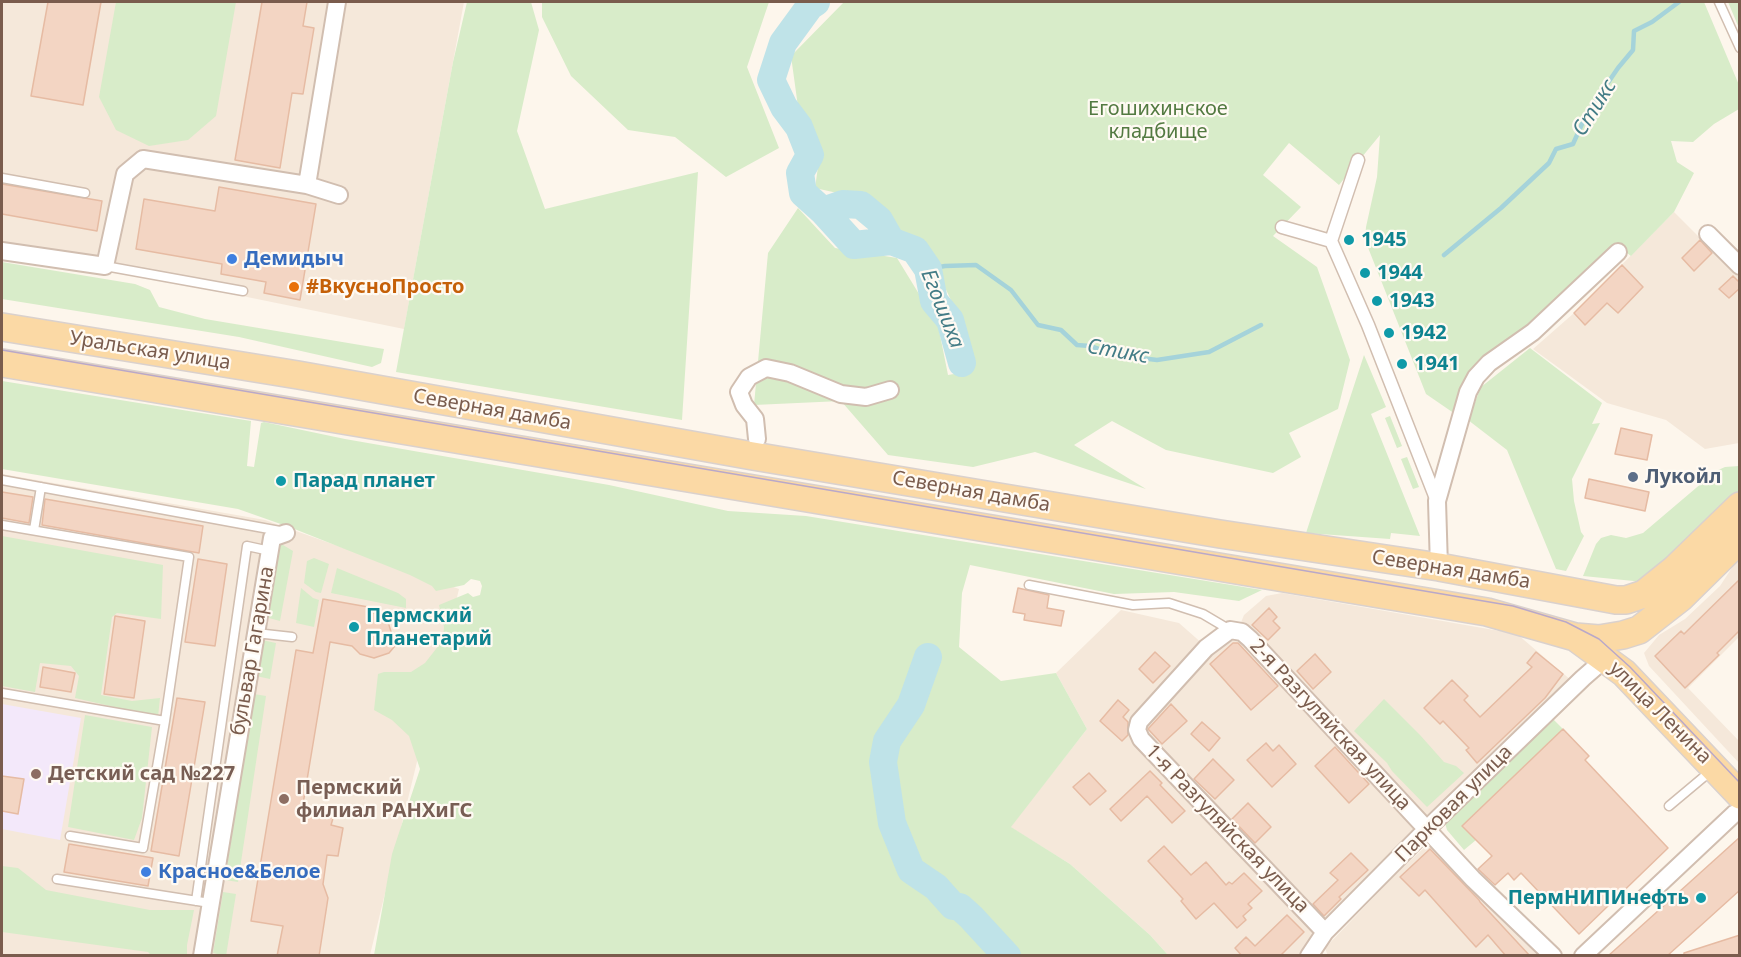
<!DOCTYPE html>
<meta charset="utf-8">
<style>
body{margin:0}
#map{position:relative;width:1741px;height:957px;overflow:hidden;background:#fdf6ec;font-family:"Noto Sans",sans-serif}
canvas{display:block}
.frame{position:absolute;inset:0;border:3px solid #7a5c4d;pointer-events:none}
</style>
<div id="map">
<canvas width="1741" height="957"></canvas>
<div class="frame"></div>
</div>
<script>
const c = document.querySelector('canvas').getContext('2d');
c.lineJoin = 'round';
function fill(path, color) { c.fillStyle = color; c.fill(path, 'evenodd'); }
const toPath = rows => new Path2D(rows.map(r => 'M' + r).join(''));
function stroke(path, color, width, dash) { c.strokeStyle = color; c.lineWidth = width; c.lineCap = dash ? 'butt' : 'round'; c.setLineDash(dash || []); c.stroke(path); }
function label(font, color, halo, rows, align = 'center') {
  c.font = font + ' "Noto Sans",sans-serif'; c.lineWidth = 4.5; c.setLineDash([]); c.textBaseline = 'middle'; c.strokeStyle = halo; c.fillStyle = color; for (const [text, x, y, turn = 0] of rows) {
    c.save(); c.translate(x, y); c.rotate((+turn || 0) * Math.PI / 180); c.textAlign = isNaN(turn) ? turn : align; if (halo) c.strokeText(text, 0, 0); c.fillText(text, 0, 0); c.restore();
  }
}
fill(toPath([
 [2,2,464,2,404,329,2,247],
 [1674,212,1739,277,1739,443,1705,449,1666,420,1607,403,1533,349,1574,313],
 [2,474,265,520,459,589,370,955,2,955],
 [1739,557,1739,637,1688,688,1739,741,1739,763,1649,666,1644,653,1659,635,1685,619,1720,586],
 [1282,593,1517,634,1572,681,1430,816,1427,817,1240,625,1244,615,1266,596],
 [1121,610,1179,623,1204,645,1127,726,1136,739,1312,926,1313,932,1311,938,1298,955,1168,955,1150,935,1070,864,1010,827,1087,729,1056,673],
 [1238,635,1410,819,1414,831,1325,920,1319,918,1145,736,1142,726,1213,646],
 [1427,845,1432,845,1543,955,1328,956,1325,948,1398,872]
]), '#f5e8da');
fill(toPath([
 [2,704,81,718,60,840,2,829]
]), '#f3e8fa');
fill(toPath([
 [116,2,236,2,216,116,188,140,149,146,116,130,99,97],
 [467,2,531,2,539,30,517,131,545,209,698,172,682,420,396,372,453,62],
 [542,2,769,2,747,67,779,148,726,177,675,137,628,130,571,76,542,17],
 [844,2,1704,2,1739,85,1739,109,1714,124,1693,142,1671,141,1677,162,1694,173,1674,212,1631,256,1618,246,1546,315,1479,367,1458,416,1426,394,1365,240,1366,227,1377,177,1380,135,1339,185,1289,143,1263,175,1301,207,1273,236,1317,267,1350,360,1338,409,1289,433,1301,457,1273,473,1166,450,1112,421,1074,445,1146,489,1035,452,973,467,888,455,841,401,754,405,768,253,798,208,835,248,897,258,938,325,948,375,972,371,964,328,934,264,918,243,891,226,878,209,855,197,815,188,821,146,799,114,791,56],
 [1728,2,1739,2,1739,28],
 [2,262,135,284,150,290,159,307,205,319,384,349,381,363,372,367,239,337,2,299],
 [1530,348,1602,403,1592,424,1600,423,1572,479,1574,501,1581,532,1584,536,1566,571,1556,569,1507,450,1468,420,1481,387],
 [1364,355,1386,407,1371,414,1420,536,1391,533,1390,539,1306,533],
 [2,381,251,421,247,466,254,467,261,423,264,422,345,439,609,485,728,511,806,516,1262,590,1239,601,1174,592,1114,594,970,565,962,593,959,647,1001,681,1056,673,1087,729,1011,827,1070,864,1150,935,1168,955,374,955,392,854,420,769,409,736,392,720,374,710,378,674,384,672,411,672,425,663,443,640,444,627,439,605,468,593,473,597,480,595,482,586,480,581,471,579,464,585,436,591,432,586,410,575,292,528,238,509,2,469],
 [1390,416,1402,446,1397,448,1385,418],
 [1407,457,1419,487,1413,489,1401,459],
 [1739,466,1739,494,1644,582,1583,576,1596,544,1601,538,1611,535,1626,538,1643,533,1716,471,1725,467],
 [2,536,163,565,161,619,117,613,112,617,101,695,132,701,160,698,158,717,75,698,79,676,71,666,40,663,35,692,2,686],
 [278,542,293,551,280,621,265,617],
 [314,558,329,564,321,593,316,592,304,583,307,561],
 [337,568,398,593,406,599,406,608,331,593],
 [301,588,313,598,319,600,314,627,296,623],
 [262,640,276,643,270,679,256,676],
 [254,694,266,696,238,882,225,880],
 [1384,699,1420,735,1444,762,1456,766,1464,773,1427,807,1392,771,1387,763,1354,731],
 [85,715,152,727,142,818,134,840,68,827],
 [1552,718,1563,729,1462,826,1476,840,1464,850,1447,830,1445,823],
 [2,866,18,868,46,890,150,910,194,910,187,945,187,955,151,955,148,952,2,932],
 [223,892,236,894,226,956,213,953]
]), '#d8ecc9');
stroke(toPath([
 [1444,255,1501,208,1549,163,1556,149,1573,144,1586,115,1618,68,1633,50,1634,31,1652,22,1679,2],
 [928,269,945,266,976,265,1011,290,1038,325,1061,330,1077,345,1090,346,1116,355,1157,360,1209,352,1261,325]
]), '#a5d3da', 4.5);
stroke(toPath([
 [816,2,810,6,783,43,771,80,784,107,799,127,810,155,800,173,803,193,823,211,854,245,891,241,915,250,928,269,934,301,950,320,962,363],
 [823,211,843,204,861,205,879,220,891,241],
 [928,657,911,705,887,741,883,762,892,823,911,870,936,887,953,906,960,907,971,917,1007,956]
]), '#bfe3e8', 28);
const building = toPath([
 [48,2,101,2,83,105,31,96,48,2],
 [262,2,307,2,303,26,314,28,303,94,292,93,280,168,235,160,262,2],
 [2,184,102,201,97,231,2,214,2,184],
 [219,187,316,204,300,300,264,293,266,282,221,274,222,264,136,249,144,199,215,211,219,187],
 [1700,240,1712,253,1694,271,1682,258,1700,240],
 [1622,265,1643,287,1618,313,1607,303,1585,325,1574,313,1622,265],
 [1733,276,1740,283,1740,288,1729,298,1719,289,1733,276],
 [1621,428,1652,435,1647,460,1615,454,1621,428],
 [1589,479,1649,492,1645,511,1585,498,1589,479],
 [2,492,33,497,29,523,2,518,2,492],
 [45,499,203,526,199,553,42,525,45,499],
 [198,559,227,564,215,646,185,642,198,559],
 [1740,579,1740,630,1717,653,1719,655,1685,688,1655,656,1681,631,1684,634,1740,579],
 [1018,588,1049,595,1047,608,1064,611,1061,626,1024,620,1025,614,1013,612,1018,588],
 [323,599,374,608,374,613,386,620,389,625,392,635,400,640,389,653,374,658,360,654,352,646,330,642,302,810,334,815,331,825,343,828,338,856,327,855,323,884,328,898,319,956,277,956,283,926,251,921,296,650,313,653,323,599],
 [1269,608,1277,617,1273,621,1280,628,1268,640,1252,625,1269,608],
 [115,616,145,621,134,698,104,694,115,616],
 [1233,643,1238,643,1278,686,1251,710,1210,664,1233,643],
 [1155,652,1170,666,1153,683,1139,669,1155,652],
 [1536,652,1563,674,1545,698,1477,763,1466,750,1469,748,1443,721,1440,724,1424,708,1452,680,1468,696,1464,700,1480,717,1532,667,1527,663,1536,652],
 [1315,654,1331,672,1313,689,1297,671,1315,654],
 [43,667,75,673,71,692,40,687,43,667],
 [177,698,205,702,179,856,151,851,177,698],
 [1118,700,1129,710,1123,717,1128,722,1128,735,1122,741,1100,721,1118,700],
 [1171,704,1187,721,1162,744,1148,729,1171,704],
 [1202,722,1220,738,1209,751,1191,734,1202,722],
 [1563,729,1589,756,1585,760,1668,848,1579,934,1521,873,1514,880,1508,873,1495,885,1478,869,1492,856,1462,826,1563,729],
 [1266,743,1273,751,1279,745,1296,764,1272,787,1247,760,1266,743],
 [1335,747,1369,784,1349,803,1315,766,1335,747],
 [1213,759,1234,780,1215,799,1194,779,1213,759],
 [1150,771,1162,783,1160,785,1185,811,1172,823,1147,796,1121,821,1110,809,1150,771],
 [1089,773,1106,791,1090,805,1073,787,1089,773],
 [2,776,24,779,18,814,2,811,2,776],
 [1248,803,1271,827,1255,843,1232,819,1248,803],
 [1740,837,1740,890,1667,956,1608,956,1740,837],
 [69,844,153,858,148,886,64,872,69,844],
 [1164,846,1191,875,1206,862,1226,885,1229,882,1232,884,1244,873,1262,891,1248,904,1252,908,1243,916,1246,920,1237,928,1214,903,1196,919,1181,901,1183,899,1148,861,1164,846],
 [1430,849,1479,900,1480,902,1530,956,1506,956,1488,935,1476,947,1425,890,1419,896,1400,877,1430,849],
 [1351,853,1368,870,1339,897,1341,899,1324,916,1313,904,1338,880,1330,873,1351,853],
 [1287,915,1304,932,1280,956,1242,956,1235,948,1246,937,1255,946,1287,915],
 [1740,935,1740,956,1684,956,1684,953,1740,935]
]);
fill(building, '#f3d5c3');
stroke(building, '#e6bba3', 1.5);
const service = toPath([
 [1719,2,1740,48],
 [2,178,85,193],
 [105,266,243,291],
 [2,480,280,531],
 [2,525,189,557,165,721,143,848,70,836],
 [34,530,41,487],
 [1029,585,1133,605,1169,603,1203,614,1230,630],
 [256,633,292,637],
 [2,693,165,721],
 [1669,806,1712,770],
 [57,879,210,903],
 [196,901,247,546,270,551]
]);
const pedestrian = toPath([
 [1282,227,1331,241,1358,160],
 [1331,241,1368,325,1437,501]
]);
const minor = toPath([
 [307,185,337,2],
 [1708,234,1740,266],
 [2,251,105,266,125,174,143,159,307,185,339,195],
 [757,439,755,419,744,405,739,392,749,377,766,368,790,373,841,394,866,397,890,390],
 [1439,567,1437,501,1468,392,1476,377,1489,363,1533,332,1618,252],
 [1325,932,1141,739,1137,730,1139,722,1206,648,1230,630,1242,632,1250,639,1473,879,1553,956],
 [202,956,272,538,286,533],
 [1309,956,1325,932,1428,828,1583,678,1606,658],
 [1583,956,1734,814,1740,811]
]);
const primary = toPath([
 [2,327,298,375,753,456,1220,534,1439,567,1616,600,1626,600,1644,594,1675,569,1740,506],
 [2,363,1487,612,1575,637,1599,639,1623,635,1639,630,1680,598,1740,539],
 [1575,637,1624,673,1740,795]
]);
stroke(service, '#d1beb0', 11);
stroke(pedestrian, '#d1beb0', 15);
stroke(minor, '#d1beb0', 20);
stroke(primary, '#dad1cd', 30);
stroke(service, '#fff', 8);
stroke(pedestrian, '#fff', 12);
stroke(minor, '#fff', 16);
stroke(primary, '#fbd9a5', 27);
stroke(toPath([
 [2,350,1513,606,1566,622,1599,639,1630,667,1740,783]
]), '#b9a8c9', 1.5);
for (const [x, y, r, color] of [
 [1349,240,6,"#0f9aa8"],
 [232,259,6,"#3f7fe0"],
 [1365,273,6,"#0f9aa8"],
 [294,287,6,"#e8710a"],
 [1377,301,6,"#0f9aa8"],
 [1389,333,6,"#0f9aa8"],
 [1402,364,6,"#0f9aa8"],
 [1633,477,6,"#5c6f8a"],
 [281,481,6,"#0f9aa8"],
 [354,627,6,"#0f9aa8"],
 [36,774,6,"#8d6e63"],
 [284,799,6,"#8d6e63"],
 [146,872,6,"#3f7fe0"],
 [1701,898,6,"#0f9aa8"]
]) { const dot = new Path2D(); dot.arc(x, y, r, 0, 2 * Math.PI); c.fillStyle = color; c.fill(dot); stroke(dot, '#fffaf3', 2); }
label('20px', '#537a41', '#fffaf3', [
 ["Егошихинское",1158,109],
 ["кладбище",1158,132]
]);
label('bold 20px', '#0d838f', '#fffaf3', [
 ["1945",1361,240],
 ["1944",1377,273],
 ["1943",1389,301],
 ["1942",1401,333],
 ["1941",1414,364],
 ["Парад планет",293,481],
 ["Пермский",366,616],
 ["Планетарий",366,639],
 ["ПермНИПИнефть",1689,898,"right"]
], 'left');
label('bold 20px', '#366cbe', '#fffaf3', [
 ["Демидыч",244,259],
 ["Красное&Белое",158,872]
], 'left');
label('bold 20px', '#c56008', '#fffaf3', [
 ["#ВкусноПросто",306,287]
], 'left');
label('20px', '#7a5c4d', '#fffaf3', [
 ["Уральская улица",150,351,9],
 ["Северная дамба",492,410,10],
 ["Северная дамба",971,492,10],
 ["Северная дамба",1451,570,9],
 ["бульвар Гагарина",253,651,-80],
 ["улица Ленина",1660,713,45],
 ["2-я Разгуляйская улица",1330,725,47],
 ["Парковая улица",1454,804,-45],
 ["1-я Разгуляйская улица",1227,829,46]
]);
label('bold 20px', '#4e5e75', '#fffaf3', [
 ["Лукойл",1645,477]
], 'left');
label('bold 20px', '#785e54', '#fffaf3', [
 ["Детский сад №227",48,774],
 ["Пермский",296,788],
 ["филиал РАНХиГС",296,811]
], 'left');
label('italic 21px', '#437c86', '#fffaf3', [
 ["Стикс",1595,108,-58],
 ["Егошиха",942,309,68],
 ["Стикс",1118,352,10]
]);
</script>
